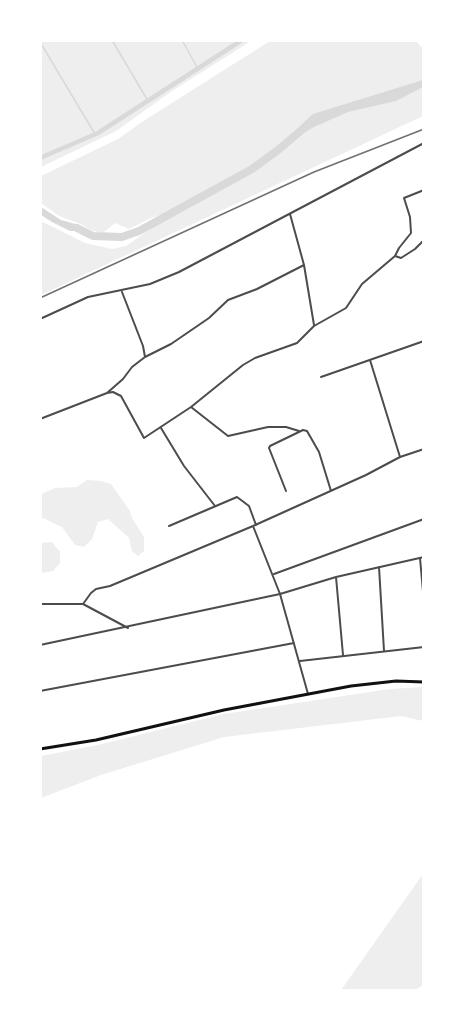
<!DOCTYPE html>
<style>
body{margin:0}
#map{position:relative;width:464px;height:1031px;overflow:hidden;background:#fff;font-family:"Alegreya Sans",sans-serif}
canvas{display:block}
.frame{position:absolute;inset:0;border:42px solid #fff;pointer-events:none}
</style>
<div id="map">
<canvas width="464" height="1031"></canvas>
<div class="frame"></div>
</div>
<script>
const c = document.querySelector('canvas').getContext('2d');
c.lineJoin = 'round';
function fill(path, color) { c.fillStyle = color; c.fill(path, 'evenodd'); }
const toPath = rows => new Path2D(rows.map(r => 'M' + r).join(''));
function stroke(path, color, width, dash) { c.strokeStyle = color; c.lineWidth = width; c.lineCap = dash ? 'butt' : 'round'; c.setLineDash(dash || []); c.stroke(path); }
fill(toPath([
 [40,41,41,40,251,41,172,91,116,131,41,167],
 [270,41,416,41,423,49,423,116,41,295,41,221,85,243,112,249,126,246,171,215,164,214,151,218,129,229,115,223,103,233,90,230,83,225,59,216,41,203,41,176,118,139,142,122],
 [87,480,102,481,111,484,130,511,132,518,144,537,144,551,138,556,132,551,129,538,108,519,98,522,92,539,84,547,75,545,62,527,43,518,41,521,41,494,55,488,77,487],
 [52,542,60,552,60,563,53,571,41,573,41,543],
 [423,687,423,721,401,716,224,737,101,775,41,798,41,756,98,745,224,714,390,689],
 [423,874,423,985,415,990,341,990]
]), '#eee');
fill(toPath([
 [423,80,423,87,396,101,348,112,314,127,294,138,303,123,313,114],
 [41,207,61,220,79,225,84,231,70,231,52,222,41,215]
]), '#d9d9d9');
stroke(toPath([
 [112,40,148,101],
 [182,40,198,69],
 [40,42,95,134]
]), '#d9d9d9', 1.5);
stroke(toPath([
 [40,158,98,133,242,40]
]), '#d9d9d9', 4.5);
stroke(toPath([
 [77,228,93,236,122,237,139,231,252,169,278,150,304,128]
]), '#d9d9d9', 8);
stroke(toPath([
 [290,214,304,265,314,325],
 [395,256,399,248,411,233,410,217,404,198,424,190],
 [122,292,143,346,145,357],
 [40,319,88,297,150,284,179,272,424,143],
 [370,360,400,457],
 [321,377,424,341],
 [107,393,113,392,121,396,144,438,191,407,243,365,255,358,297,343,314,326,346,308,362,284,395,256,401,258,415,249,424,240],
 [191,407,228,436,268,427,286,427,299,431],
 [40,419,107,393,123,379,132,367,145,357,171,344,209,318,228,300,257,289,304,265],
 [161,428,184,466,215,506],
 [286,491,269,448,270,446,303,430,307,431,319,452,331,491],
 [169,526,237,497,249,506,256,525],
 [253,526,280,594,308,694],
 [420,558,424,603],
 [379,567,384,651],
 [274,574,424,519],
 [336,577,343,655],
 [40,604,83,604,128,628],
 [83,604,91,593,96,589,110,586,253,526,366,475,400,457,424,449],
 [40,645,280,594,336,577,424,557],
 [300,661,424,647],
 [40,691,294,643]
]), '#4c4c4c', 2);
stroke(toPath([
 [40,749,96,740,224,710,351,686,396,681,424,682]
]), '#111', 3);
stroke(toPath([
 [40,298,314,172,424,129]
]), '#707070', 1.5);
</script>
